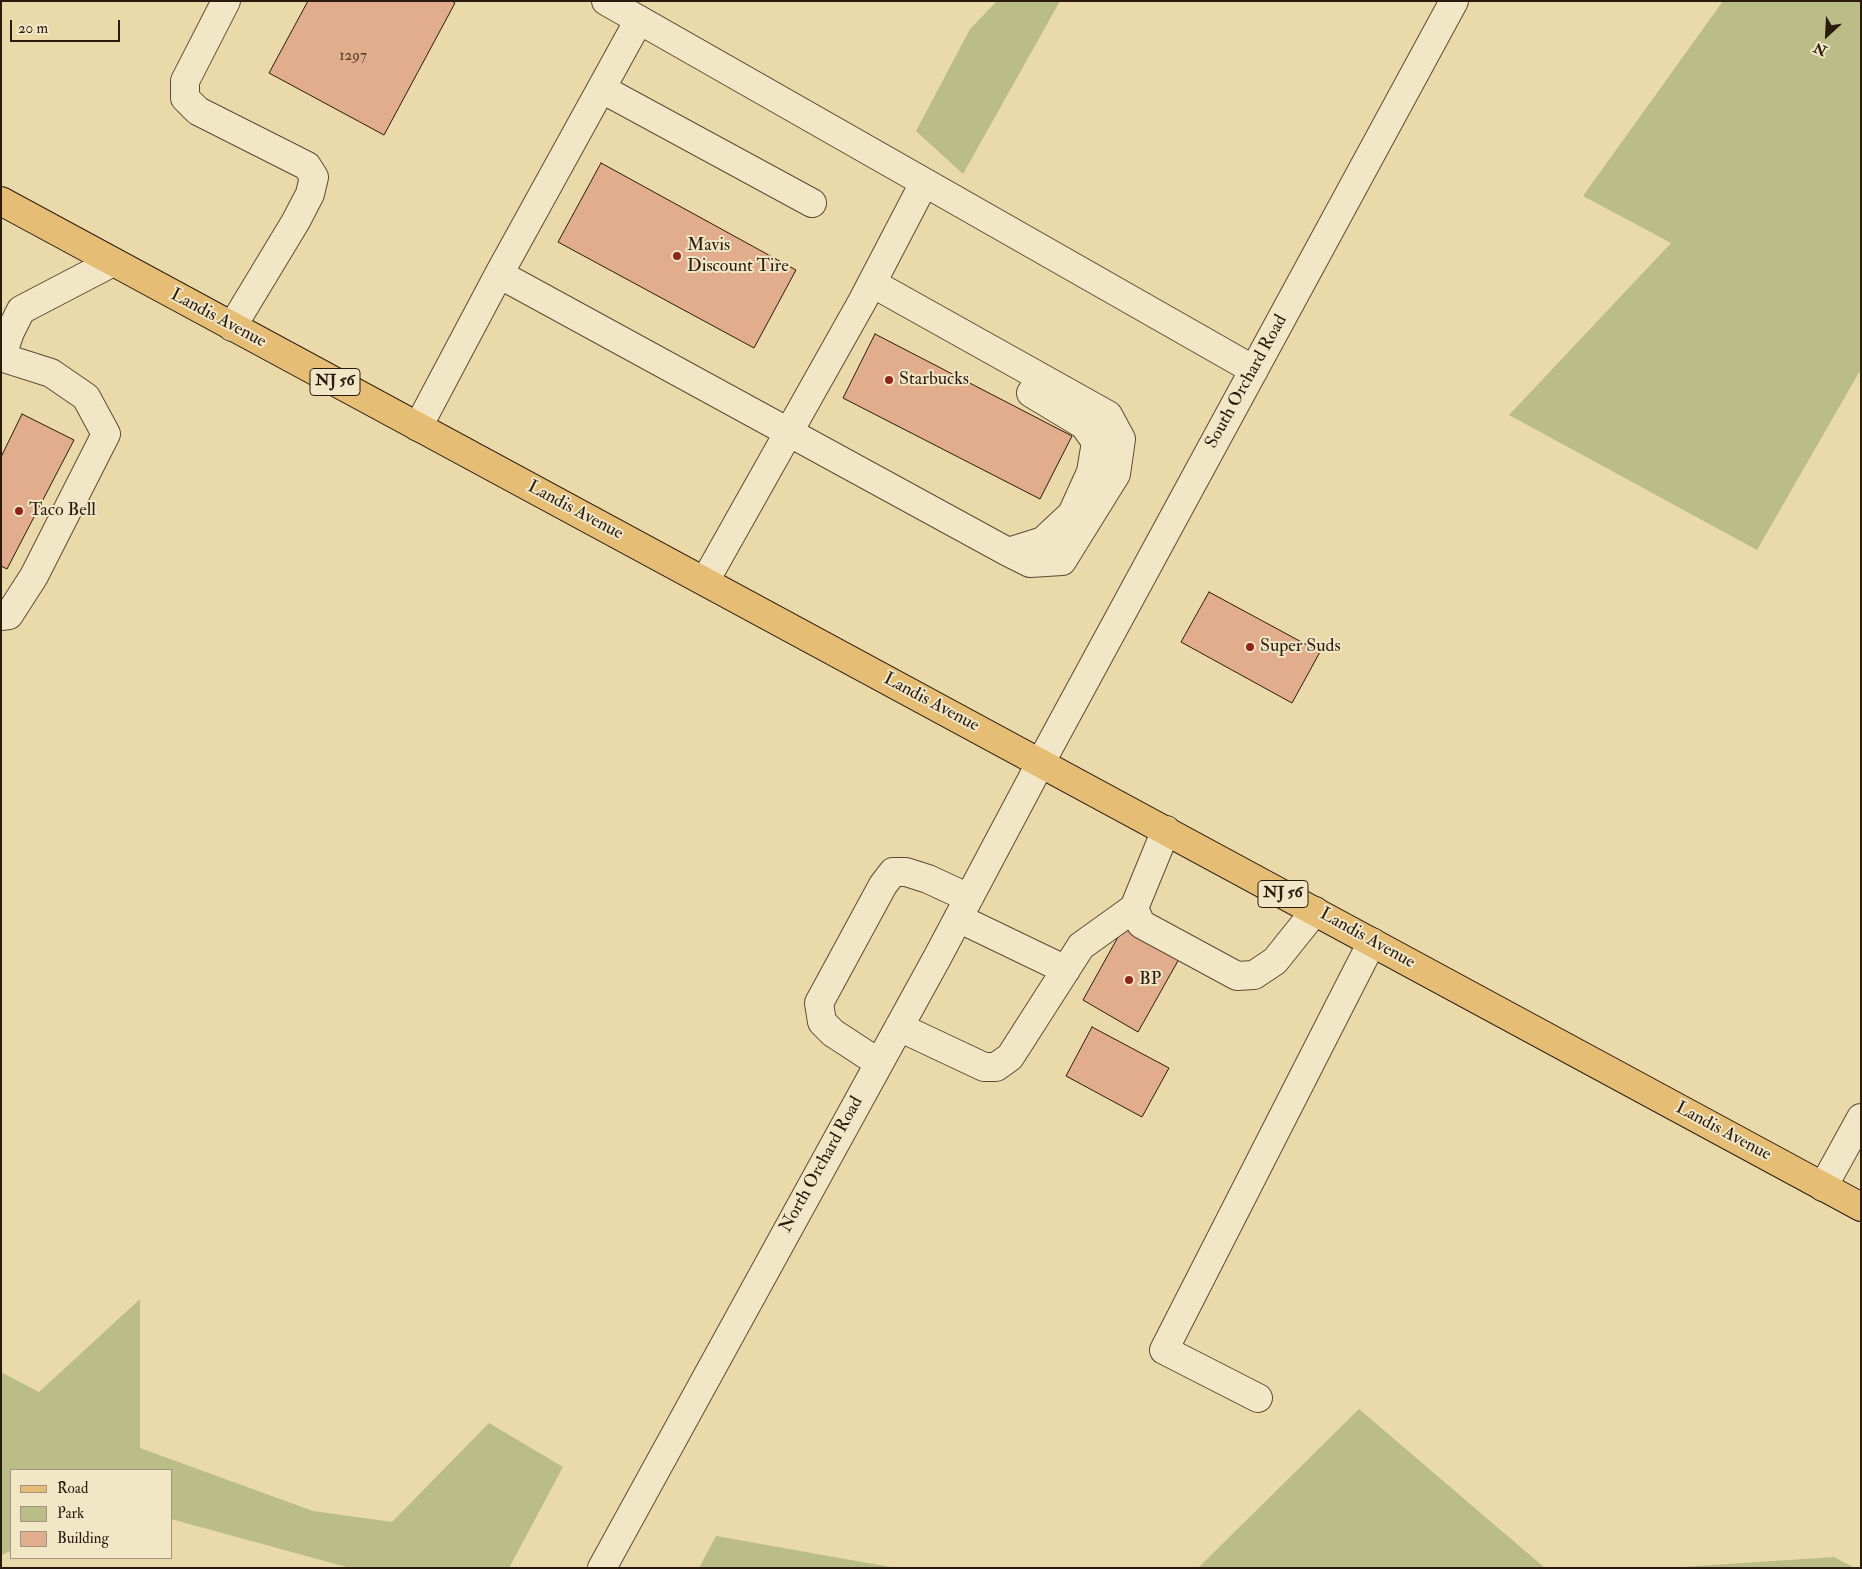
<!DOCTYPE html>
<style>
body{margin:0}
#map{position:relative;width:1862px;height:1569px;overflow:hidden;background:#eadaa9;font-family:"IM FELL Double Pica",serif}
canvas{display:block}
.frame{position:absolute;inset:0;border:2px solid #2b1b0e;pointer-events:none}
.legend{position:absolute;left:10px;top:1469px;width:162px;height:90px;box-sizing:border-box;background:#f1e7c7;border:1px solid #a2957d;margin:0;padding:6px 9px;list-style:none;font-size:15px;color:#2b1b0e}
.legend li{display:flex;align-items:center;gap:10px;height:25px}
.legend b{width:25px;border:1px solid #a2957d}
.north{position:absolute;left:1802px;top:10px;width:50px;height:50px;-webkit-text-stroke:4px #f1e7c7;paint-order:stroke;rotate:205deg;font-size:14px;font-weight:700;line-height:20px;text-align:center;color:#2b1b0e}
.north::after{content:'';display:block;margin:auto;width:18px;height:22px;background:#2b1b0e;clip-path:polygon(50% 0,100% 100%,50% 72%,0 100%)}
.scale{position:absolute;left:10px;top:20px;width:110px;height:22px;box-sizing:border-box;border:2px solid #2b1b0e;border-top:0;padding-left:6px;font-size:15px;line-height:18px;white-space:nowrap;color:#2b1b0e;-webkit-text-stroke:4px #f1e7c7;paint-order:stroke}
</style>
<div id="map">
<canvas width="1862" height="1569"></canvas>
<div class="frame"></div>
<ul class="legend">
<li><b style="height:6px;background:#e5bd74"></b>Road</li>
<li><b style="height:14px;background:#babe86"></b>Park</li>
<li><b style="height:14px;background:#e1ad8d"></b>Building</li>
</ul>
<div class="north">N</div>
<div class="scale">20 m</div>
</div>
<script>
const c = document.querySelector('canvas').getContext('2d');
c.lineJoin = 'round';
function fill(path, color) { c.fillStyle = color; c.fill(path, 'evenodd'); }
const toPath = rows => new Path2D(rows.map(r => 'M' + r).join(''));
function stroke(path, color, width, dash) { c.strokeStyle = color; c.lineWidth = width; c.lineCap = dash ? 'butt' : 'round'; c.setLineDash(dash || []); c.stroke(path); }
function label(font, color, halo, rows, align = 'center') {
  c.font = font + ' "IM FELL Double Pica",serif'; c.lineWidth = 4; c.setLineDash([]); c.textBaseline = 'middle'; c.strokeStyle = halo; c.fillStyle = color; for (const [text, x, y, turn = 0] of rows) {
    c.save(); c.translate(x, y); c.rotate((+turn || 0) * Math.PI / 180); c.textAlign = isNaN(turn) ? turn : align; if (halo) c.strokeText(text, 0, 0); c.fillText(text, 0, 0); c.restore();
  }
}
fill(toPath([
 [997,1,1060,1,963,174,916,131,970,29],
 [1723,1,1861,1,1861,369,1757,550,1509,415,1671,243,1583,196],
 [140,1299,140,1448,313,1511,392,1522,489,1423,563,1467,509,1568,350,1568,171,1519,171,1470,11,1470,11,1551,1,1555,1,1372,39,1392],
 [1359,1409,1545,1568,1198,1568],
 [716,1536,896,1568,699,1568],
 [1834,1557,1855,1568,1666,1568]
]), '#babe86');
const building = toPath([
 [308,1,452,1,455,3,384,135,269,73,308,1],
 [601,163,796,270,754,348,558,242,601,163],
 [875,334,1072,436,1040,499,843,398,875,334],
 [22,414,74,440,7,569,1,566,1,457,22,414],
 [1209,592,1320,652,1292,703,1181,642,1209,592],
 [1123,928,1179,959,1138,1032,1083,1000,1123,928],
 [1092,1027,1169,1068,1142,1117,1066,1076,1092,1027]
]);
fill(building, '#e1ad8d');
stroke(building, '#2b1b0e', 1);
const minor = toPath([
 [226,1,185,81,185,98,198,111,307,166,314,177,310,194,296,221,232,327],
 [606,1,1254,370],
 [639,20,499,274,1008,552,1030,563,1062,561,1116,474,1121,439,1108,415,872,283],
 [602,89,812,203],
 [1,357,51,373,86,397,106,434,34,576,9,615,1,616],
 [1,358,10,332,21,310,113,262],
 [418,427,499,274],
 [1008,552,1043,541,1072,514,1091,472,1096,442,1084,425,1031,393],
 [705,581,863,300,924,183],
 [1166,830,1134,908,1141,924,1237,976,1254,975,1275,961,1315,911],
 [958,918,1066,970],
 [899,1027,984,1067,996,1067,1010,1057,1081,946,1134,908],
 [879,1063,833,1033,822,1022,819,1003,883,885,893,872,906,872,928,879,969,898],
 [1823,1187,1861,1118],
 [1258,1398,1164,1350,1372,942],
 [602,1568,937,958,1041,762,1454,1]
]);
const major = toPath([
 [1,201,1861,1207]
]);
stroke(minor, '#5b4b35', 30);
stroke(major, '#2b1b0e', 30);
stroke(minor, '#f1e7c7', 28);
stroke(major, '#e5bd74', 28);
for (const [x, y, r, color] of [
 [677,256,5,"#8f2418"],
 [889,380,5,"#8f2418"],
 [19,511,5,"#8f2418"],
 [1250,647,5,"#8f2418"],
 [1129,980,5,"#8f2418"]
]) { const dot = new Path2D(); dot.arc(x, y, r, 0, 2 * Math.PI); c.fillStyle = color; c.fill(dot); stroke(dot, '#f1e7c7', 2); }
label('15px', '#58402e', null, [
 ["1297",353,57]
]);
for (const [x, y, w] of [
 [335,382,50],
 [1283,894,50]
]) { const box = new Path2D(); box.roundRect(x - w / 2, y - 13.5, w, 27, 4); c.fillStyle = '#f1e7c7'; c.fill(box); stroke(box, '#2b1b0e', 1); }
label('bold 16px', '#2b1b0e', null, [
 ["NJ 56",335,382],
 ["NJ 56",1283,894]
]);
label('18px', '#2b1b0e', '#f1e7c7', [
 ["Mavis",687,246],
 ["Discount Tire",687,267],
 ["Starbucks",899,380],
 ["Taco Bell",29,511],
 ["Super Suds",1260,647],
 ["BP",1139,980]
], 'left');
label('18px', '#2b1b0e', '#f1e7c7', [
 ["Landis Avenue",218,319,28],
 ["South Orchard Road",1247,382,-61],
 ["Landis Avenue",575,511,28],
 ["Landis Avenue",931,703,28],
 ["Landis Avenue",1367,939,29],
 ["Landis Avenue",1723,1132,28],
 ["North Orchard Road",822,1165,-61]
]);
</script>
